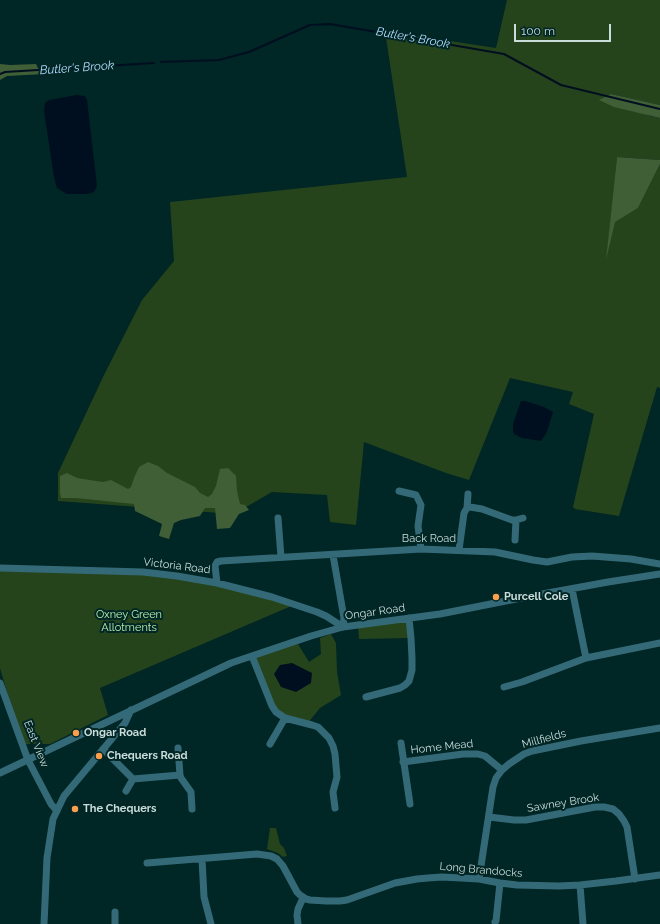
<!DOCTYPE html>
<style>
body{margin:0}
#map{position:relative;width:660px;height:924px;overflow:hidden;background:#002625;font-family:Raleway,sans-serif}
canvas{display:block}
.scale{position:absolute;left:514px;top:24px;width:97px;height:18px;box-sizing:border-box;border:2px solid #c9dddb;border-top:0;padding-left:5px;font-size:12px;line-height:14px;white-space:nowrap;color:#c9dddb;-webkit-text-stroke:3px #002625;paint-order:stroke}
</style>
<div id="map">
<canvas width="660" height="924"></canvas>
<div class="scale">100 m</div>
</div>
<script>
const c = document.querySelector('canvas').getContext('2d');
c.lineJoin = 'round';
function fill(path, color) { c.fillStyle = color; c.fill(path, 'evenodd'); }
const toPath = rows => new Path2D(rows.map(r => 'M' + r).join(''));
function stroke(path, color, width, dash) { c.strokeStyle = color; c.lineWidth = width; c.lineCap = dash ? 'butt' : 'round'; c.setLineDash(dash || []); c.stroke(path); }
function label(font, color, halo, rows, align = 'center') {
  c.font = font + ' Raleway,sans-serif'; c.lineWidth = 4; c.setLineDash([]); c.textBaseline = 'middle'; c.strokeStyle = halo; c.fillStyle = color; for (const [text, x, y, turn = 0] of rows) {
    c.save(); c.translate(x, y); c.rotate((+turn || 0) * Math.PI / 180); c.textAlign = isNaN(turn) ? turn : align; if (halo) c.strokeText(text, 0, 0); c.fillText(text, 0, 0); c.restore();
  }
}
fill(toPath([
 [507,0,660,0,660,105,611,94,650,116,660,118,660,160,617,157,607,255,614,222,638,208,660,164,660,388,657,387,619,516,575,509,573,507,594,414,569,404,573,392,510,378,469,480,446,473,364,442,356,525,330,522,327,495,272,492,234,514,58,501,58,473,104,375,142,300,174,261,170,202,407,177,385,31,496,48],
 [0,568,177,576,296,604,100,688,108,715,50,744,22,744,0,668],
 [409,618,410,638,359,639,358,625],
 [331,634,336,643,337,672,341,695,320,708,307,724,280,713,274,703,254,657,298,644,309,662,321,654,320,638],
 [270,828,276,828,280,844,284,848,287,856,283,857,278,853,267,849]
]), '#26441c');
fill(toPath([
 [0,64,10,65,36,64,39,70,45,74,7,76,0,80],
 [611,94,660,105,660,118,614,107,599,100],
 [617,157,660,160,660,164,638,208,615,222,606,260],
 [148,462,158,466,167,473,195,487,200,493,208,497,212,494,216,486,220,469,228,468,236,476,237,491,240,504,245,505,249,510,239,514,230,528,217,529,215,508,205,508,200,516,181,520,174,523,169,539,159,536,162,524,135,511,134,504,76,498,61,498,60,493,60,476,67,473,77,478,83,479,103,482,111,480,128,489,131,487,134,478,139,467]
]), '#405f36');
fill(toPath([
 [77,95,85,96,87,100,97,186,94,192,87,194,67,194,57,188,54,177,44,111,45,103,49,100],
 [521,401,525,401,544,407,553,412,547,432,541,441,522,438,514,434,513,431,513,424],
 [292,663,312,673,311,683,296,692,281,687,274,674,280,665]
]), '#000f1f');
stroke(toPath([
 [161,62,219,60,249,52,310,25,330,24,504,54,561,85,660,109],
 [0,74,5,72,154,63]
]), '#000f1f', 2);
stroke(toPath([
 [399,491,416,495,421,505,418,526,421,549],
 [467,508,468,494],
 [278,518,281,557],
 [515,540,516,520],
 [459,550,464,513,467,508,470,507,482,509,512,520,516,520,523,518],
 [333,555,344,618,343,627],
 [0,568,143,572,177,576,217,583,272,597,317,612,326,616,343,627],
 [217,583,215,566,217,562,221,561,421,549,495,552,533,560,547,562,572,557,592,556,631,559,660,564],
 [572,589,586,658],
 [252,656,272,706,276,712,285,718,270,744],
 [0,683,28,760,51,804,57,811],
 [504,687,522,682,586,658,660,643],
 [366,697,400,688,405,685,409,681,412,670,412,658,411,638,409,618],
 [285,718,312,725,318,727,329,738,333,746,335,754,337,777,333,792,335,808],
 [401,743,410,804],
 [103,749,133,779],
 [403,762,463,754,478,754,485,756,502,770],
 [0,773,231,663,311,636,343,627,358,625,440,614,526,597,608,582,660,574],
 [180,775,181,778,191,792,192,809],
 [126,791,133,779,180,775,178,748],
 [489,817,514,820,526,820,595,807,604,807,613,809,619,814,624,821,627,827,635,879],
 [202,859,204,897,211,924],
 [147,863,257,854,271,856,277,859,283,866,297,892,300,895,306,899,310,900,326,901,340,901,347,900,395,883,417,879,428,878,442,877,479,879,500,883,517,885,559,886,580,885,616,881,660,875],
 [479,879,493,787,496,778,502,770,509,764,524,754,532,751,581,741,660,728],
 [580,885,583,924],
 [115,912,115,924],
 [495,922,496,921,500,883],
 [44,924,47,858,53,819,64,796,125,723,131,710],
 [298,924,297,915,298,909,303,898]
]), '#346a77', 7);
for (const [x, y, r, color] of [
 [496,597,4,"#f99f4d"],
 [76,733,4,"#f99f4d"],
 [99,756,4,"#f99f4d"],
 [75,809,4,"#f99f4d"]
]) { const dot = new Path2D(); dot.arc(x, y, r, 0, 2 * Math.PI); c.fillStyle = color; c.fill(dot); stroke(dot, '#002625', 1.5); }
label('11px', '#c9dddb', '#002625', [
 ["Back Road",429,539],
 ["Victoria Road",177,566,7],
 ["Ongar Road",375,612,-8],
 ["Millfields",544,739,-15],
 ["East View",36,744,68],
 ["Home Mead",442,747,-6],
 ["Sawney Brook",563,803,-9],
 ["Long Brandocks",481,870,5]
]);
label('bold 11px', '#c9dddb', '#002625', [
 ["Purcell Cole",504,597],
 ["Ongar Road",84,733],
 ["Chequers Road",107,756],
 ["The Chequers",83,809]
], 'left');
label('11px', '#baeeab', '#002625', [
 ["Oxney Green",129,615],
 ["Allotments",129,628]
]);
label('italic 12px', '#b5deff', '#002625', [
 ["Butler's Brook",413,38,10],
 ["Butler's Brook",77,68,-4]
]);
</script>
